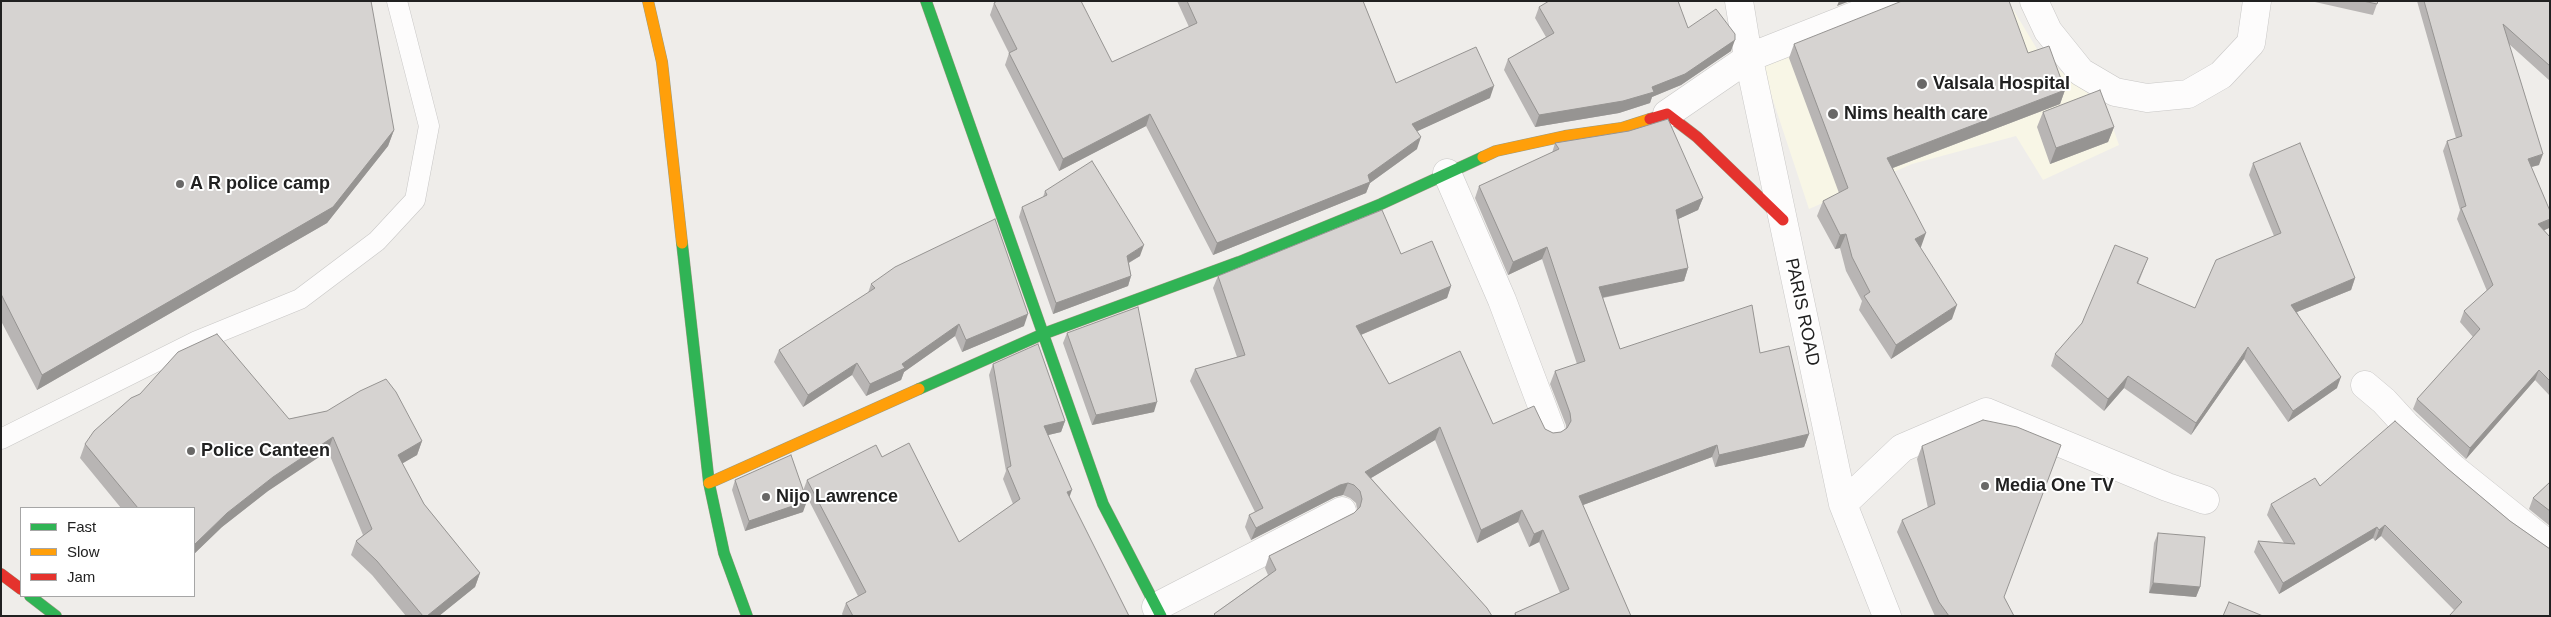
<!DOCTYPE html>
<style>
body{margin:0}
#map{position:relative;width:2551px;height:617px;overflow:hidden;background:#efedea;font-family:Helvetica,sans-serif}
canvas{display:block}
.frame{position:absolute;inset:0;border:2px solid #212121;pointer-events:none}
.legend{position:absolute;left:20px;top:507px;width:175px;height:90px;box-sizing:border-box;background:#fff;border:1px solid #a6a6a6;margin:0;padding:6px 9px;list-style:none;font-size:15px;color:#212121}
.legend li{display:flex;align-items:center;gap:10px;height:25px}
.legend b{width:25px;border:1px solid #a6a6a6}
</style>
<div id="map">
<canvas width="2551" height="617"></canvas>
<div class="frame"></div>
<ul class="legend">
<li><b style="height:6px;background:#30b455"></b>Fast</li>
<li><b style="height:6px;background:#ff9f0a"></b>Slow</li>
<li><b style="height:6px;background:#e5322d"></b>Jam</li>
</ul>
</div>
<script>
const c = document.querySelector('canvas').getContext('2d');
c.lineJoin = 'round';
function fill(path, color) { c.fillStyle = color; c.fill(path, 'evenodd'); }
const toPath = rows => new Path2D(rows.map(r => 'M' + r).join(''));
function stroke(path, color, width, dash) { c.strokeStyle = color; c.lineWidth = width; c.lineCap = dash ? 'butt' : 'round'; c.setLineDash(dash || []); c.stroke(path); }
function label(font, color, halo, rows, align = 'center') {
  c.font = font + ' Helvetica,sans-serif'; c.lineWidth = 4; c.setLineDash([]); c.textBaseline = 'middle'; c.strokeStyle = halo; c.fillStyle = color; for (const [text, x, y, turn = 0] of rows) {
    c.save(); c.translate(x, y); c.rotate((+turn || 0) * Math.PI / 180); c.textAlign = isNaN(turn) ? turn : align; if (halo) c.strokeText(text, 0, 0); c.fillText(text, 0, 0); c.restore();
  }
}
fill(toPath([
 [2008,1,2040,54,2106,108,2119,145,2043,180,2016,136,1912,164,1809,209,1760,61]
]), '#f8f6e6');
const lane = toPath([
 [1,439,197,341,300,299,377,241,415,200,429,126,397,1]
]);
const street = toPath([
 [1739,1,1747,50,1843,504,1887,616],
 [2034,1,2048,31,2081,72,2115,92,2147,98,2188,94,2221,75,2251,43,2257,1],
 [1667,114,1750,57,1892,1],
 [1447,173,1502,300,1551,430],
 [2365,385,2384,401,2406,425,2454,469,2550,546],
 [1843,504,1902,448,1986,412,2167,487,2205,500],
 [1156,607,1342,511]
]);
const fast = toPath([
 [926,1,1103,504,1161,616],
 [682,243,709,483,724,553,747,616],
 [919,389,1043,334,1239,262,1381,204,1483,157],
 [30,596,56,616]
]);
const slow = toPath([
 [648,1,662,62,682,243],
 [1483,157,1496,151,1565,136,1622,128,1650,119],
 [709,483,919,389]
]);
const jam = toPath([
 [1650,119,1667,114,1697,137,1783,220],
 [1,574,21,589]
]);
stroke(lane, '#c8c7c6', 21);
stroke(street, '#c8c7c6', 29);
stroke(fast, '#9a9a80', 12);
stroke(slow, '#9a9a80', 12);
stroke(jam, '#9a9a80', 12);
stroke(lane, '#fdfcfc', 20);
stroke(street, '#fdfcfc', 28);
stroke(fast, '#30b455', 11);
stroke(slow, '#ff9f0a', 11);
stroke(jam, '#e5322d', 11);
fill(toPath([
 [1,1,394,130,388,146,327,223,37,390,1,321],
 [1177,1,1363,1,1396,83,1490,98,1417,131,1417,149,1370,183,1366,193,1213,255,1146,126,1059,171,1005,65,1009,53,990,15,994,3,1112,62,1189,27],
 [2315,1,2378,1,2373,15,2315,2],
 [2417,1,2550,1,2550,81,2509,44,2539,165,2531,167,2549,228,2544,230,2550,237,2550,396,2535,380,2466,459,2413,409,2417,399,2473,337,2460,322,2464,311,2487,291,2457,219,2460,210,2443,151,2447,141,2456,138],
 [1539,7,1688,28,1731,51,1681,85,1652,97,1650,103,1619,113,1535,127,1504,70,1508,59,1546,37,1535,18],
 [1794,44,2028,53,2065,90,2060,104,1893,168,1921,247,1920,248,1952,319,1891,359,1859,310,1862,301,1846,271,1840,248,1835,249,1817,216,1823,201,1839,193,1789,58],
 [2043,112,2114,127,2108,142,2050,164,2037,127],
 [1555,143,1703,198,1698,210,1678,219,1688,268,1684,281,1603,298,1620,349,1760,353,1809,434,1804,447,1715,467,1712,457,1583,505,1631,616,1514,616,1515,613,1560,593,1539,542,1529,547,1518,522,1477,543,1435,440,1371,478,1492,616,1214,616,1214,614,1268,575,1265,568,1269,556,1354,513,1357,509,1356,503,1350,498,1343,495,1335,497,1251,540,1245,527,1249,515,1255,512,1190,381,1195,369,1237,357,1213,288,1218,276,1401,254,1451,286,1447,298,1361,335,1389,384,1493,424,1545,429,1553,433,1561,432,1566,429,1566,425,1550,384,1555,371,1577,364,1542,259,1508,275,1475,198,1479,186,1552,153],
 [2253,163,2355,278,2351,290,2297,312,2337,388,2288,422,2244,359,2191,435,2124,388,2104,411,2051,366,2055,354,2148,258,2138,284,2195,308,2274,236,2249,175],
 [1045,191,1140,256,1129,263,1131,276,1128,286,1053,314,1019,217,1022,207,1043,197],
 [871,284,1024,326,962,352,955,336,904,372,901,380,866,396,852,375,803,407,774,362,779,350,868,293],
 [1067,333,1154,412,1092,425,1063,343],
 [993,364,1065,421,1061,432,1048,435,1069,497,1129,616,843,616,842,614,846,603,858,596,804,491,803,512,745,531,732,490,735,480,803,491,807,480,882,457,959,542,1013,504,1003,479,1006,471,989,375],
 [327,411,422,441,417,455,402,463,424,504,480,573,475,587,439,616,406,616,372,575,351,555,356,541,363,535,328,451,268,491,222,527,194,554,194,508,121,508,80,458,85,444,289,419],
 [1922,446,2004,597,2014,616,1935,616,1934,614,1897,532,1902,520,1928,508,1917,459],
 [2448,469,2510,521,2550,549,2454,610,2381,536,2375,541,2373,538,2279,594,2254,552,2258,541,2284,543,2267,515,2271,504,2320,486],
 [2550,482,2550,526,2529,509,2533,498],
 [2158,533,2200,587,2196,597,2149,593,2154,543]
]), '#b8b5b4');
fill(toPath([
 [1839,1,1850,1,1837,6],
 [1735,40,1731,51,1681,85,1652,97,1650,103,1619,113,1535,127,1539,115,1652,87],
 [1494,86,1490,98,1407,136,1412,124],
 [2065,90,2060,104,1882,172,1887,158],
 [1150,114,1146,126,1059,171,1063,159],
 [2114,127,2108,142,2050,164,2056,148],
 [394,130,388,146,327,223,37,390,42,375],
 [1421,137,1417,149,1370,183,1366,193,1213,255,1217,243,1368,175],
 [2543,154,2539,165,2524,169,2528,159],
 [1703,198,1698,210,1672,222,1676,210],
 [2550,219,2550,225,2549,228,2534,235,2538,224],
 [1926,233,1921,247,1909,254,1915,239],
 [1846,234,1840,248,1835,249,1840,235],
 [1144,245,1140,256,1123,266,1127,256],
 [1547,247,1542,259,1508,275,1513,262],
 [1688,268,1684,281,1595,299,1599,287],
 [1131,276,1128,286,1053,314,1056,303],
 [2355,278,2351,290,2287,316,2291,305],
 [1451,286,1447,298,1351,339,1356,326],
 [1957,305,1952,319,1891,359,1896,345],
 [1028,314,1024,326,962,352,966,340],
 [959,324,955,336,904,372,901,380,866,396,870,384,902,364],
 [2248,347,2244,359,2191,435,2196,423],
 [857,363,852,375,803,407,808,395],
 [2539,370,2535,380,2466,459,2470,448],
 [2128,376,2124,388,2104,411,2108,399],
 [2341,377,2337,388,2288,422,2293,411],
 [1157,402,1154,412,1092,425,1096,415],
 [1065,421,1061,432,1040,437,1044,426],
 [1440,427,1435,440,1361,484,1365,472],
 [1809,434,1804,447,1715,467,1719,455],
 [333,437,328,451,268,491,222,527,194,554,194,545,227,513,273,477],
 [422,441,417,455,393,469,398,455],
 [1717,445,1712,457,1575,508,1579,496],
 [1348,483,1343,495,1335,497,1251,540,1256,528,1340,485],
 [1072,490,1068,501,1067,492],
 [807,501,803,512,745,531,749,521],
 [1522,510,1518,522,1477,543,1481,530],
 [2385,525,2381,536,2375,541,2379,530],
 [2377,527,2373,538,2279,594,2283,583],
 [1543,530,1539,542,1529,547,1534,534],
 [480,573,475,587,439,616,427,616],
 [2153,583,2200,587,2196,597,2149,593]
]), '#969492');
const building = toPath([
 [1,1,371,1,394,130,333,207,42,375,1,294,1,1],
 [997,1,1081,1,1112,62,1197,23,1187,1,1363,1,1396,83,1476,47,1494,86,1412,124,1421,137,1368,175,1370,182,1217,243,1150,114,1063,159,1009,53,1017,49,994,3,997,1],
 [1549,1,1678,1,1688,28,1716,9,1735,34,1735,40,1685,74,1652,87,1654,92,1623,101,1539,115,1508,59,1554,33,1539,7,1549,1],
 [1902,1,2009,1,2028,53,2049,46,2065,90,1887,158,1926,233,1915,239,1957,305,1896,345,1864,296,1870,292,1852,257,1846,234,1840,235,1823,201,1848,188,1794,44,1902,1],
 [2363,1,2378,1,2377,4,2363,1],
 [2424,1,2550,1,2550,66,2503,24,2543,154,2528,159,2550,211,2550,219,2538,224,2550,237,2550,381,2539,370,2470,448,2417,399,2480,329,2464,311,2493,285,2461,208,2466,206,2447,141,2462,136,2424,1],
 [2100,90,2114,127,2056,148,2043,112,2100,90],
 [1668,119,1703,198,1676,210,1688,268,1599,287,1620,349,1752,305,1760,353,1789,346,1809,434,1719,455,1717,445,1579,496,1631,616,1516,616,1515,613,1569,589,1543,530,1534,534,1522,510,1481,530,1440,427,1365,472,1487,608,1492,616,1216,616,1214,614,1276,570,1269,556,1354,513,1360,507,1362,499,1360,491,1354,485,1348,483,1340,485,1256,528,1249,515,1263,508,1195,369,1245,355,1218,276,1382,210,1401,254,1432,241,1451,286,1356,326,1389,384,1460,351,1493,424,1534,406,1545,429,1553,433,1561,432,1567,428,1571,421,1570,413,1555,371,1585,361,1547,247,1513,262,1479,186,1559,149,1555,143,1629,131,1668,119],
 [2300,143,2355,278,2291,305,2341,377,2293,411,2248,347,2196,423,2128,376,2108,399,2055,354,2082,323,2115,245,2148,258,2137,283,2195,308,2216,260,2281,233,2253,163,2300,143],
 [1092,161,1144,245,1127,256,1131,276,1056,303,1022,207,1047,195,1045,191,1092,161],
 [995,219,1028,314,966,340,959,324,902,364,905,368,870,384,857,363,808,395,779,350,875,288,871,284,895,267,995,219],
 [1138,307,1157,402,1096,415,1067,333,1138,307],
 [217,334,289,419,327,411,360,391,386,379,396,392,422,441,398,455,424,504,480,573,427,616,423,616,377,561,356,541,372,529,333,437,273,477,227,513,194,545,194,508,138,508,85,444,94,431,131,398,140,394,178,352,217,334],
 [1038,344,1065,421,1044,426,1072,490,1067,492,1129,616,853,616,846,603,866,592,807,480,876,445,882,457,909,443,959,542,1020,499,1007,468,1011,466,993,364,1038,344],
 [1983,420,2017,427,2061,445,2004,597,2014,616,1949,616,1939,602,1902,520,1935,504,1922,446,1983,420],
 [2395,421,2448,469,2510,521,2550,549,2550,616,2449,616,2462,602,2385,525,2379,530,2377,527,2283,583,2258,541,2295,544,2271,504,2315,478,2320,486,2395,421],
 [791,455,807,501,749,521,735,480,791,455],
 [2550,482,2550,511,2533,498,2550,482],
 [2158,533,2205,537,2200,587,2153,583,2158,533],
 [2229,602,2263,616,2223,616,2229,602]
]);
fill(building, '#d6d3d1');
stroke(building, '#969492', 1);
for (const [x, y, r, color] of [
 [1922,84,6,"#696867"],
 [1833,114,6,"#696867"],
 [180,184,5,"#696867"],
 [191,451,5,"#696867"],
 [1985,486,5,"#696867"],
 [766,497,5,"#696867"]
]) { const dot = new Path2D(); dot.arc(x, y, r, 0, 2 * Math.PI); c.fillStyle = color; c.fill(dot); stroke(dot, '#fff', 2); }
label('bold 18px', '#212121', '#fff', [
 ["Valsala Hospital",1933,84],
 ["Nims health care",1844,114],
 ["A R police camp",190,184],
 ["Police Canteen",201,451],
 ["Media One TV",1995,486],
 ["Nijo Lawrence",776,497]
], 'left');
label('18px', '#212121', '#fff', [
 ["PARIS ROAD",1802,312,78]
]);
</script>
